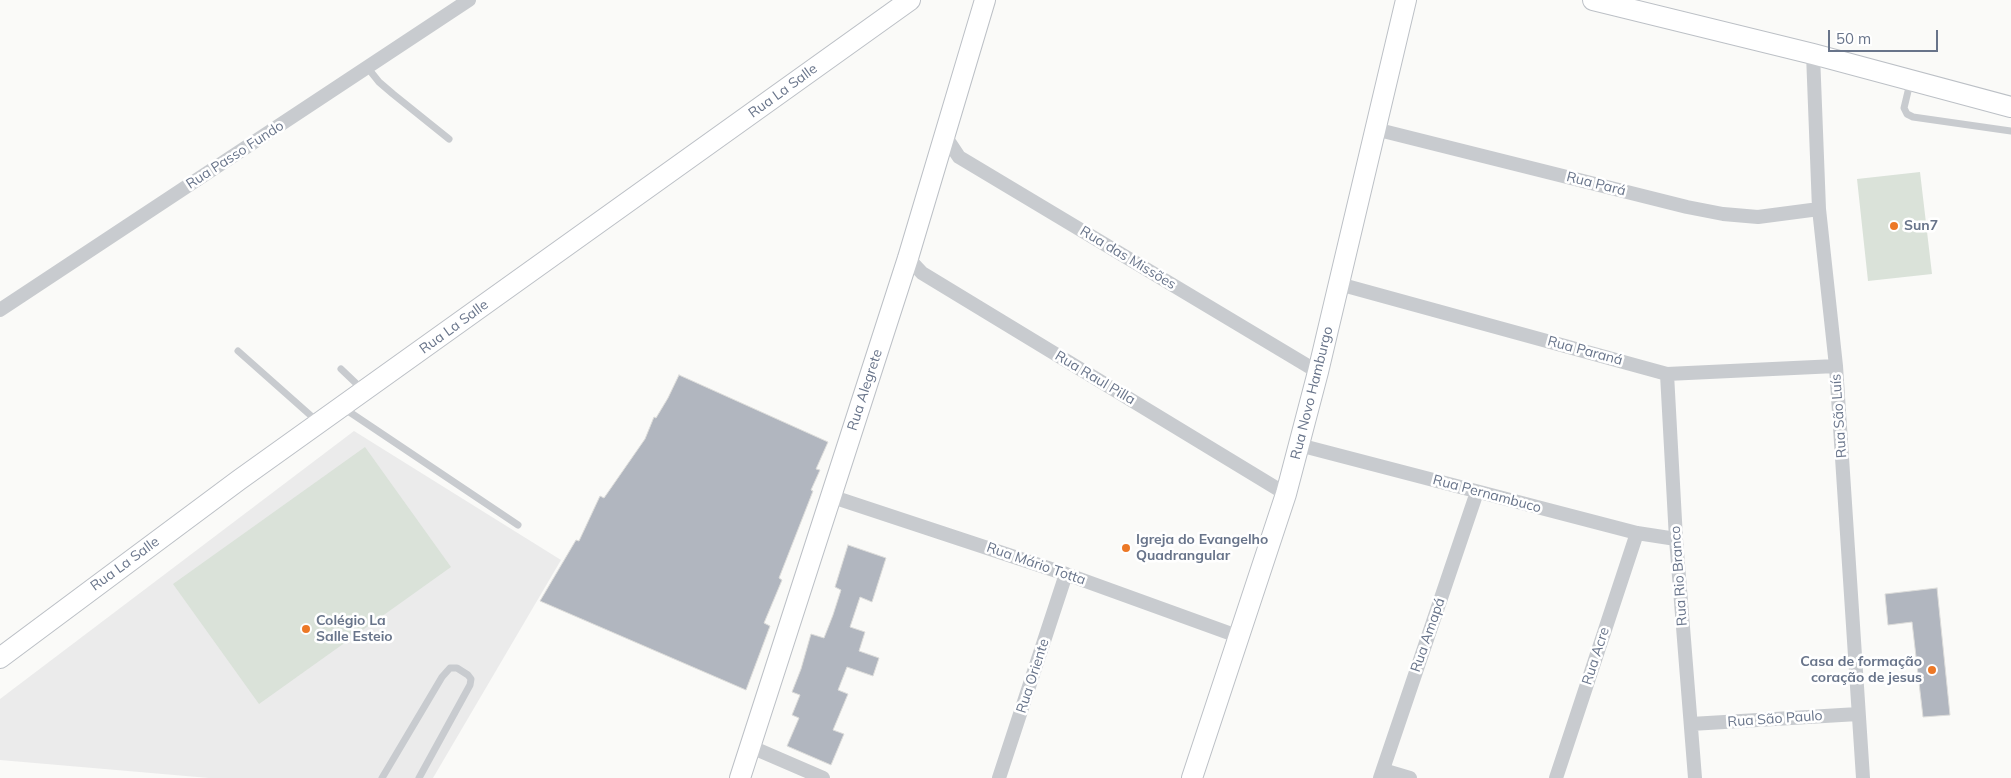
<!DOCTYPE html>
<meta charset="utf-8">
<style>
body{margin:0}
#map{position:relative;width:2011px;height:778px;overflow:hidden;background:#fafaf8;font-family:Mulish,sans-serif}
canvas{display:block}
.scale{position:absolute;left:1828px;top:30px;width:110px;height:22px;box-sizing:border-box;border:2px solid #68748a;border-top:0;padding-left:6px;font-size:15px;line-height:18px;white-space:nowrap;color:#68748a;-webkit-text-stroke:4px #fff;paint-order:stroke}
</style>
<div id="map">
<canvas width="2011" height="778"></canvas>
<div class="scale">50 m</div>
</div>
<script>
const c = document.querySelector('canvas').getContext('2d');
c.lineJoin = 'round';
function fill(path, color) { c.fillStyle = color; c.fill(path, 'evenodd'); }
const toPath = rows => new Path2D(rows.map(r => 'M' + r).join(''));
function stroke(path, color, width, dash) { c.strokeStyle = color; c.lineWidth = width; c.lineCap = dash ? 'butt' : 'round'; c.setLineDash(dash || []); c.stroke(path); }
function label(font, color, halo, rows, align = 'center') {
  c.font = font + ' Mulish,sans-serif'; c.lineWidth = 5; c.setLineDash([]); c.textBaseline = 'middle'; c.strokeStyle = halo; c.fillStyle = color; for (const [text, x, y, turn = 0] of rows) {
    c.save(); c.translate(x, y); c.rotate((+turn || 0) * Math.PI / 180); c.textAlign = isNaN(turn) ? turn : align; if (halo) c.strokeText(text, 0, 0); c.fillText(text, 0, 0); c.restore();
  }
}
fill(toPath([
 [354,431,561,560,433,778,209,778,0,760,0,699]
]), '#ebebeb');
fill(toPath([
 [1920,172,1932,274,1868,281,1857,179],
 [365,447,451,567,259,704,173,584]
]), '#dae2d9');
const building = toPath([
 [679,375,828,442,816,469,820,470,811,490,813,491,779,578,782,580,764,623,770,626,746,690,540,601,576,540,579,541,600,496,604,498,645,439,654,417,656,418,668,398,679,375],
 [848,545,886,558,872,602,860,597,850,627,865,632,859,651,879,658,873,676,847,667,838,690,848,694,833,730,844,734,831,765,787,746,799,718,792,715,800,695,792,692,801,669,811,634,824,638,833,615,841,590,835,587,848,545],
 [1937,588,1950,715,1923,717,1912,622,1888,625,1885,594,1937,588]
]);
fill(building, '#b1b6bf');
stroke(building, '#dcdcda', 1);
const secondary = toPath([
 [1593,0,1813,54,2011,107],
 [0,658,239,480,910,0],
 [740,778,908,258,985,0],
 [1192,778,1286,494,1318,372,1406,0]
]);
stroke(secondary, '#bcc0c6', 22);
stroke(toPath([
 [367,67,379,82,393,94,449,139],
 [1910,83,1904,108,1907,114,1913,117,2011,131],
 [238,351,318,422],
 [341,369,362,389],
 [342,407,518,525],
 [382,778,442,677,450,668,457,668,468,675,471,679,470,685,419,778]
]), '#c8cbcf', 7);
stroke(toPath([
 [1813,54,1819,209,1836,366,1863,778],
 [1375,129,1687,207,1723,214,1758,217,1819,209],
 [945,136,959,157,1318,372],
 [908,258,922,273,1286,494],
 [1339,284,1667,374,1836,366],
 [0,310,469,0],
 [1667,374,1676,539,1695,778],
 [1299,445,1637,533,1676,539],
 [830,496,1066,574,1240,637],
 [1691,724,1858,714],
 [749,746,823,778],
 [1383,770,1410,778],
 [999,778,1066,574],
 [1380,778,1477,492],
 [1556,778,1637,533]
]), '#c8cbcf', 14);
stroke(secondary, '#fff', 20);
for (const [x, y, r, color] of [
 [1894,226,5,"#ec7826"],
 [1126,548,5,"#ec7826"],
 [306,629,5,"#ec7826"],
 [1932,670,5,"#ec7826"]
]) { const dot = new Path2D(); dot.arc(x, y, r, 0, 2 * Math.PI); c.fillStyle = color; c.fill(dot); stroke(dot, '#fff', 2); }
label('14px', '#68748a', '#fff', [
 ["Rua La Salle",783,91,-36],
 ["Rua Passo Fundo",235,155,-33],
 ["Rua Pará",1596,184,14],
 ["Rua das Missões",1128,258,31],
 ["Rua La Salle",454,327,-36],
 ["Rua Paraná",1585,351,15],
 ["Rua Raul Pilla",1095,378,31],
 ["Rua Alegrete",865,390,-72],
 ["Rua Novo Hamburgo",1312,393,-76],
 ["Rua São Luís",1839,416,-94],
 ["Rua Pernambuco",1487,494,15],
 ["Rua La Salle",125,564,-36],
 ["Rua Mário Totta",1036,564,19],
 ["Rua Rio Branco",1679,576,-94],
 ["Rua Amapá",1428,635,-71],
 ["Rua Acre",1596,656,-72],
 ["Rua Oriente",1033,676,-72],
 ["Rua São Paulo",1775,719,-4]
]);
label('bold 14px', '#68748a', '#fff', [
 ["Sun7",1904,226],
 ["Igreja do Evangelho",1136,540],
 ["Quadrangular",1136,556],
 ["Colégio La",316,621],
 ["Salle Esteio",316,637],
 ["Casa de formação",1922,662,"right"],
 ["coração de jesus",1922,678,"right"]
], 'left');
</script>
